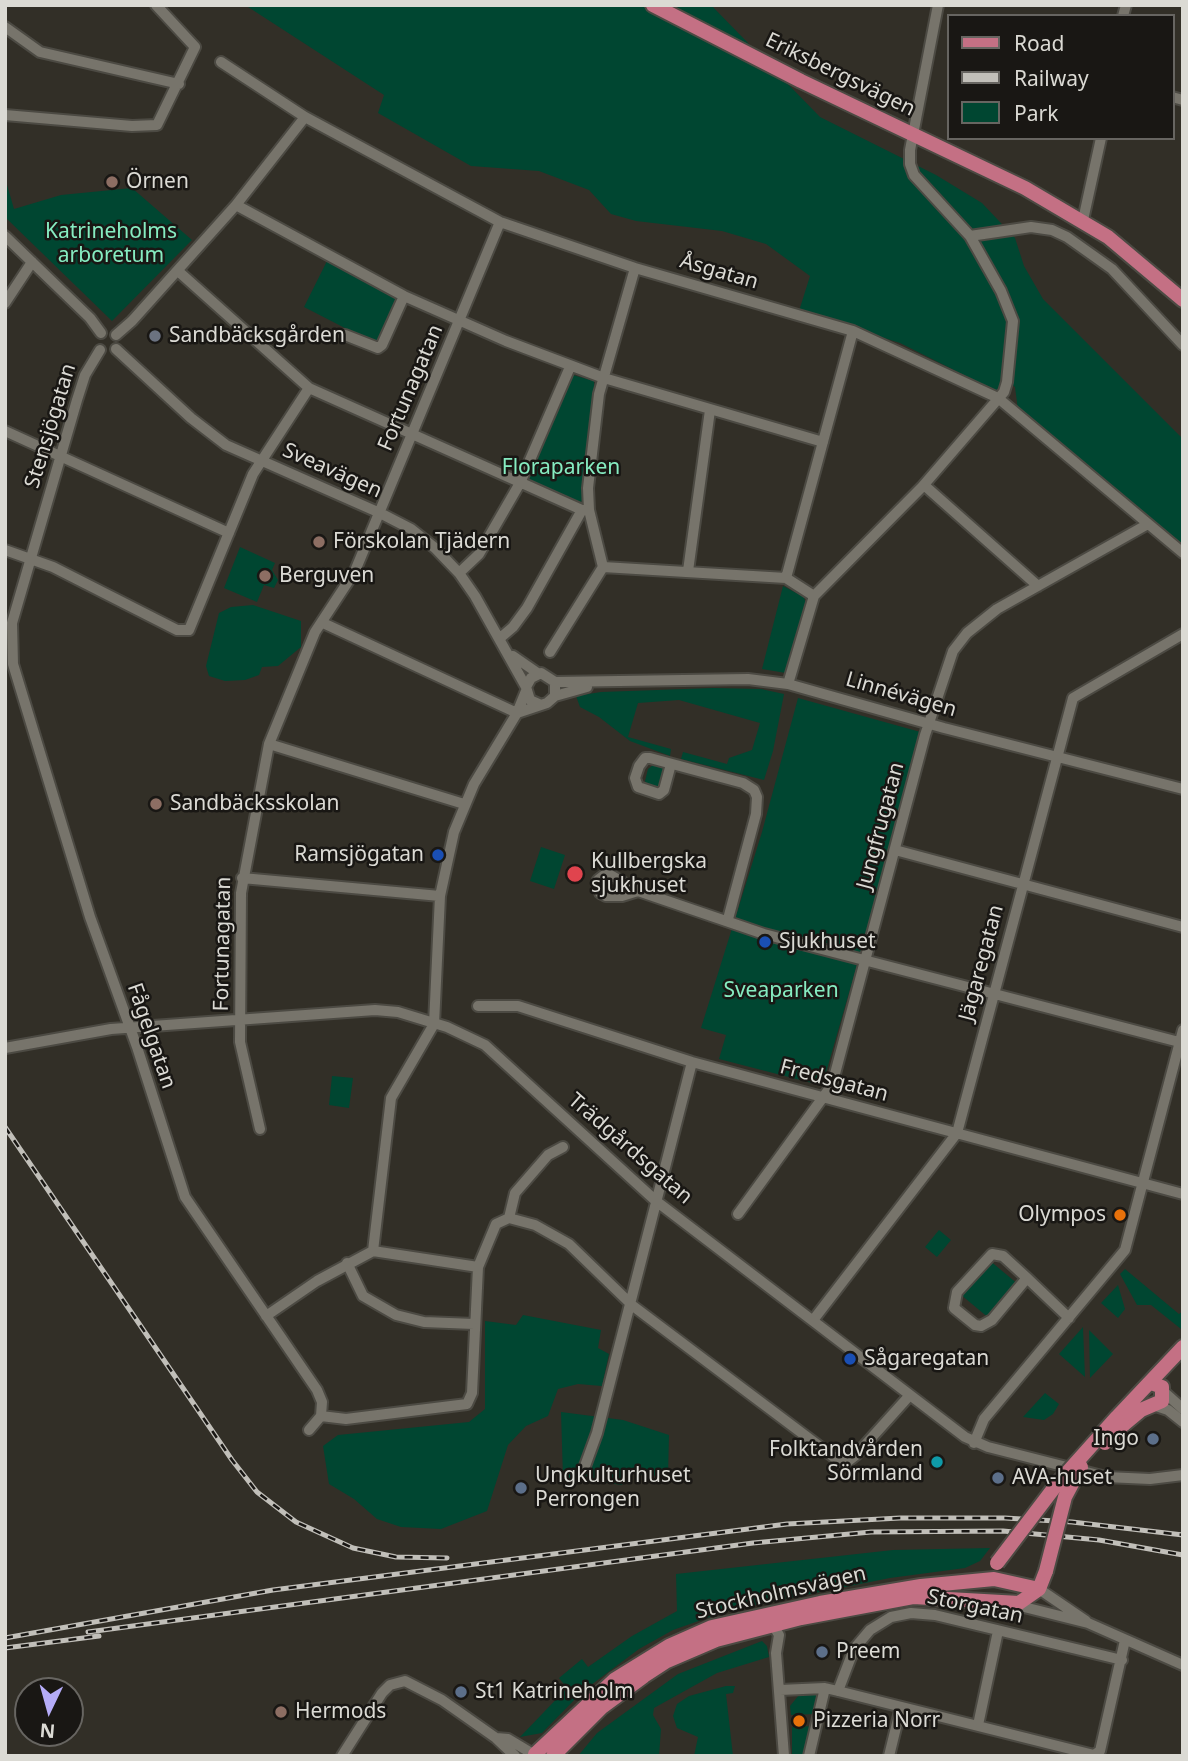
<!DOCTYPE html>
<meta charset="utf-8">
<style>
body{margin:0}
#map{position:relative;width:1188px;height:1761px;overflow:hidden;background:#322f27;font-family:"Noto Sans",sans-serif}
canvas{display:block}
.frame{position:absolute;inset:0;border:7px solid #dbdad4;pointer-events:none}
.legend{position:absolute;left:947px;top:14px;width:228px;height:126px;box-sizing:border-box;background:#191714;border:2px solid #676561;margin:0;padding:9px 12px;list-style:none;font-size:21px;color:#dbdad4}
.legend li{display:flex;align-items:center;gap:14px;height:35px}
.legend b{width:35px;border:2px solid #676561}
.north{position:absolute;left:14px;top:1677px;width:70px;height:70px;box-sizing:border-box;background:#191714;border:2px solid #676561;border-radius:50%;rotate:185deg;font-size:19px;font-weight:700;line-height:28px;text-align:center;color:#dbdad4}
.north::after{content:'';display:block;margin:auto;width:24px;height:32px;background:#b5acf8;clip-path:polygon(50% 0,100% 100%,50% 72%,0 100%)}
</style>
<div id="map">
<canvas width="1188" height="1761"></canvas>
<div class="frame"></div>
<ul class="legend">
<li><b style="height:9px;background:#c47084"></b>Road</li>
<li><b style="height:9px;background:#c1bfb9"></b>Railway</li>
<li><b style="height:19px;background:#004631"></b>Park</li>
</ul>
<div class="north">N</div>
</div>
<script>
const c = document.querySelector('canvas').getContext('2d');
c.lineJoin = 'round';
function fill(path, color) { c.fillStyle = color; c.fill(path, 'evenodd'); }
const toPath = rows => new Path2D(rows.map(r => 'M' + r).join(''));
function stroke(path, color, width, dash) { c.strokeStyle = color; c.lineWidth = width; c.lineCap = dash ? 'butt' : 'round'; c.setLineDash(dash || []); c.stroke(path); }
function label(font, color, halo, rows, align = 'center') {
  c.font = font + ' "Noto Sans",sans-serif'; c.lineWidth = 5; c.setLineDash([]); c.textBaseline = 'middle'; c.strokeStyle = halo; c.fillStyle = color; for (const [text, x, y, turn = 0] of rows) {
    c.save(); c.translate(x, y); c.rotate((+turn || 0) * Math.PI / 180); c.textAlign = isNaN(turn) ? turn : align; if (halo) c.strokeText(text, 0, 0); c.fillText(text, 0, 0); c.restore();
  }
}
fill(toPath([
 [245,5,711,5,820,117,936,175,982,203,1015,238,1024,266,1043,299,1183,439,1183,545,1018,410,1015,387,1005,379,996,391,900,343,799,311,810,276,766,244,722,231,636,221,611,214,589,190,539,171,471,166,378,113,384,95],
 [5,178,14,209,61,195,132,188,192,240,112,321,5,217],
 [328,259,399,298,378,345,304,307],
 [573,375,594,381,595,393,583,501,577,503,528,481],
 [240,547,275,563,272,570,278,580,274,588,264,585,257,602,224,588],
 [783,586,804,597,807,608,786,673,762,669],
 [253,605,301,621,301,647,278,666,262,667,259,675,245,680,225,681,209,676,206,666,219,613,231,607],
 [713,688,761,689,784,694,773,751,764,780,681,759,683,752,727,764,729,758,752,750,760,723,679,700,638,703,628,737,671,749,670,756,630,741,599,717,580,707,576,696,601,692],
 [798,698,924,733,825,1076,812,1083,719,1059,726,1035,701,1028,762,832],
 [653,765,665,769,659,789,647,785,645,781,648,769],
 [541,847,565,855,554,889,530,881],
 [332,1076,353,1078,349,1108,329,1105],
 [939,1230,951,1240,937,1257,925,1247],
 [989,1260,1019,1285,990,1319,960,1294],
 [1125,1269,1179,1314,1183,1311,1181,1329,1151,1305,1137,1305,1120,1274],
 [1118,1285,1125,1309,1118,1318,1101,1303],
 [523,1315,601,1330,598,1348,609,1354,602,1386,578,1384,558,1389,548,1416,526,1426,508,1445,487,1511,441,1529,401,1527,377,1519,354,1499,329,1484,323,1446,338,1435,469,1422,485,1409,485,1321,516,1325],
 [1083,1327,1085,1377,1059,1354],
 [1089,1330,1113,1354,1090,1378],
 [1045,1393,1059,1404,1053,1414,1044,1420,1023,1417],
 [561,1412,623,1420,669,1435,668,1477,623,1473,622,1485,563,1477],
 [990,1548,980,1561,965,1568,890,1578,730,1610,673,1630,639,1649,583,1691,542,1733,520,1737,567,1688,559,1678,582,1659,588,1667,632,1636,677,1611,676,1574,893,1550],
 [762,1641,767,1646,769,1657,717,1673,654,1708,653,1715,661,1729,659,1756,578,1756,597,1733,678,1674],
 [726,1686,735,1686,733,1693,726,1694,733,1756,694,1756,698,1737,677,1728,673,1716,677,1704,689,1696],
 [799,1695,819,1695,815,1714,791,1715,790,1706],
 [813,1726,807,1756,792,1756,792,1727]
]), '#004631');
const minor = toPath([
 [1123,16,1126,5],
 [5,27,40,52,179,84],
 [221,62,305,117,500,222,635,268,853,331,998,398,1183,553],
 [1172,97,1183,100],
 [5,115,132,126,157,125,195,47,156,5],
 [236,205,404,296,506,341,604,378,823,442],
 [1083,220,1101,138],
 [5,236,90,318,101,333],
 [970,236,1031,227,1052,230,1067,237,1112,269,1183,345],
 [178,271,309,388,582,510,589,510],
 [5,303,32,262],
 [116,335,132,321,236,205,305,117],
 [345,335,378,348,382,345,404,296],
 [116,349,191,418,226,445,380,513,411,529,435,548,459,573,475,596,526,687],
 [100,350,85,375,77,400,12,623,13,664,90,917,137,1047,185,1197,317,1390,322,1402,321,1416],
 [5,431,229,533],
 [924,485,1038,586],
 [5,550,53,567,177,630,189,630,253,474,309,388],
 [603,567,786,578,814,596],
 [688,571,710,410],
 [459,573,479,554,520,483,570,367],
 [786,578,853,331],
 [323,623,517,713],
 [499,639,513,627,527,608,582,510],
 [550,652,603,567,589,510,588,488,599,394,635,268],
 [513,656,539,674],
 [555,682,748,679,788,684,944,728,1183,789],
 [788,684,814,596,922,487,1004,392,1007,382,1013,321,1001,291,970,236,914,175,910,164,910,150,938,5],
 [555,696,587,687],
 [517,713,547,703,555,696,555,682,541,673,531,678,526,687,530,700,539,704],
 [269,744,464,804],
 [671,764,664,790,659,794,638,787,635,778,639,766,645,758,650,758,743,783,754,790,757,797,756,814,728,919],
 [895,850,1183,927],
 [242,878,440,896],
 [638,891,607,873,598,880,600,893,606,896,622,896,638,891,764,934,1183,1043],
 [478,1006,518,1006,692,1062,1183,1194],
 [5,1048,111,1029,375,1010,398,1012,447,1027,485,1045,656,1201,965,1437,988,1447,1106,1477,1150,1479,1183,1475],
 [260,1129,240,1042,241,893,269,744,315,632,355,571,500,222],
 [738,1214,832,1085,925,735,953,651,967,633,997,609,1148,524],
 [509,1218,515,1193,548,1155,563,1147],
 [373,1251,391,1098,434,1024,440,896,454,832,474,784,517,713,526,691],
 [347,1263,363,1296,396,1315,424,1322,474,1324],
 [1027,1278,992,1320,981,1326,975,1325,954,1308,957,1292,992,1254,1003,1256,1027,1278,1069,1318],
 [266,1316,317,1281,373,1251,478,1267],
 [814,1319,957,1133,1073,698,1183,634],
 [1164,1392,1183,1409],
 [1156,1406,1168,1410,1183,1422],
 [309,1430,321,1416,346,1419,467,1404,472,1393,478,1267,496,1224,509,1218,535,1225,569,1244,633,1306,839,1461,847,1462,856,1455,910,1395],
 [974,1443,984,1419,1125,1250,1183,1030],
 [585,1466,597,1433,692,1062],
 [1039,1589,1086,1621],
 [1012,1604,1088,1623,1183,1665],
 [773,1625,779,1635,776,1653,784,1756],
 [780,1690,825,1688,838,1691,1094,1755,1100,1751,1125,1640],
 [838,1691,854,1649,870,1630,891,1617,911,1613,935,1615,1122,1660],
 [978,1725,998,1631],
 [496,1738,508,1739,533,1754],
 [342,1756,382,1693,390,1685,405,1681,442,1700,496,1738,515,1756],
 [809,1756,825,1688],
 [889,1756,901,1707]
]);
const major = toPath([
 [653,5,801,81,1025,188,1108,237,1183,300],
 [1116,1418,1183,1347],
 [1123,1425,1141,1410,1162,1401,1162,1387,1151,1383],
 [535,1754,614,1680,669,1646,712,1627,820,1603,921,1586,994,1579,1039,1589],
 [553,1756,602,1707,644,1676,667,1661,716,1640,801,1618,913,1597,1019,1603,1039,1589,1046,1571]
]);
stroke(minor, '#4c4a43', 14);
stroke(major, '#4c4a43', 18);
stroke(minor, '#77746b', 10);
stroke(major, '#c47084', 14);
const rail = toPath([
 [5,1127,232,1460,257,1492,296,1522,353,1548,396,1557,447,1558],
 [88,1632,753,1543,871,1532,1003,1531,1099,1540,1183,1555],
 [5,1638,273,1590,787,1524,900,1518,1005,1518,1072,1522,1183,1535],
 [5,1648,99,1636]
]);
stroke(rail, '#c1bfb9', 5);
stroke(rail, '#191714', 2.5, [8]);
const majorBridge = toPath([
 [1105,1443,1123,1425],
 [997,1563,1057,1484,1116,1418],
 [1046,1571,1065,1497,1081,1467]
]);
stroke(majorBridge, '#4c4a43', 18, []);
stroke(majorBridge, '#c47084', 14);
for (const [x, y, r, color] of [
 [112,182,7,"#8d6e63"],
 [155,336,7,"#6b7280"],
 [319,542,7,"#8d6e63"],
 [265,576,7,"#8d6e63"],
 [156,804,7,"#8d6e63"],
 [438,855,7,"#1a4fb4"],
 [575,874,9,"#e0444e"],
 [765,942,7,"#1a4fb4"],
 [1120,1215,7,"#e8710a"],
 [850,1359,7,"#1a4fb4"],
 [1153,1439,7,"#5c6f8a"],
 [937,1462,7,"#0f9aa8"],
 [998,1478,7,"#5c6f8a"],
 [521,1488,7,"#5c6f8a"],
 [822,1652,7,"#5c6f8a"],
 [461,1692,7,"#5c6f8a"],
 [281,1712,7,"#8d6e63"],
 [799,1721,7,"#e8710a"]
]) { const dot = new Path2D(); dot.arc(x, y, r, 0, 2 * Math.PI); c.fillStyle = color; c.fill(dot); stroke(dot, '#191714', 2.5); }
label('21px', '#dbdad4', '#191714', [
 ["Eriksbergsvägen",840,75,26],
 ["Åsgatan",719,272,16],
 ["Fortunagatan",411,388,-67],
 ["Stensjögatan",51,426,-73],
 ["Sveavägen",332,471,24],
 ["Linnévägen",901,695,16],
 ["Jungfrugatan",881,826,-75],
 ["Fortunagatan",223,944,-89],
 ["Jägaregatan",982,963,-75],
 ["Fågelgatan",151,1036,71],
 ["Fredsgatan",834,1081,15],
 ["Trädgårdsgatan",630,1149,41],
 ["Stockholmsvägen",781,1593,-13],
 ["Storgatan",975,1607,12]
]);
label('21px', '#dbdad4', '#191714', [
 ["Örnen",126,182],
 ["Sandbäcksgården",169,336],
 ["Förskolan Tjädern",333,542],
 ["Berguven",279,576],
 ["Sandbäcksskolan",170,804],
 ["Ramsjögatan",424,855,"right"],
 ["Kullbergska",591,862],
 ["sjukhuset",591,886],
 ["Sjukhuset",779,942],
 ["Olympos",1106,1215,"right"],
 ["Sågaregatan",864,1359],
 ["Ingo",1139,1439,"right"],
 ["Folktandvården",923,1450,"right"],
 ["Sörmland",923,1474,"right"],
 ["Ungkulturhuset",535,1476],
 ["Perrongen",535,1500],
 ["AVA-huset",1012,1478],
 ["Preem",836,1652],
 ["St1 Katrineholm",475,1692],
 ["Hermods",295,1712],
 ["Pizzeria Norr",813,1721]
], 'left');
label('21px', '#86ecc1', '#191714', [
 ["Katrineholms",111,232],
 ["arboretum",111,256],
 ["Floraparken",561,468],
 ["Sveaparken",781,991]
]);
</script>
